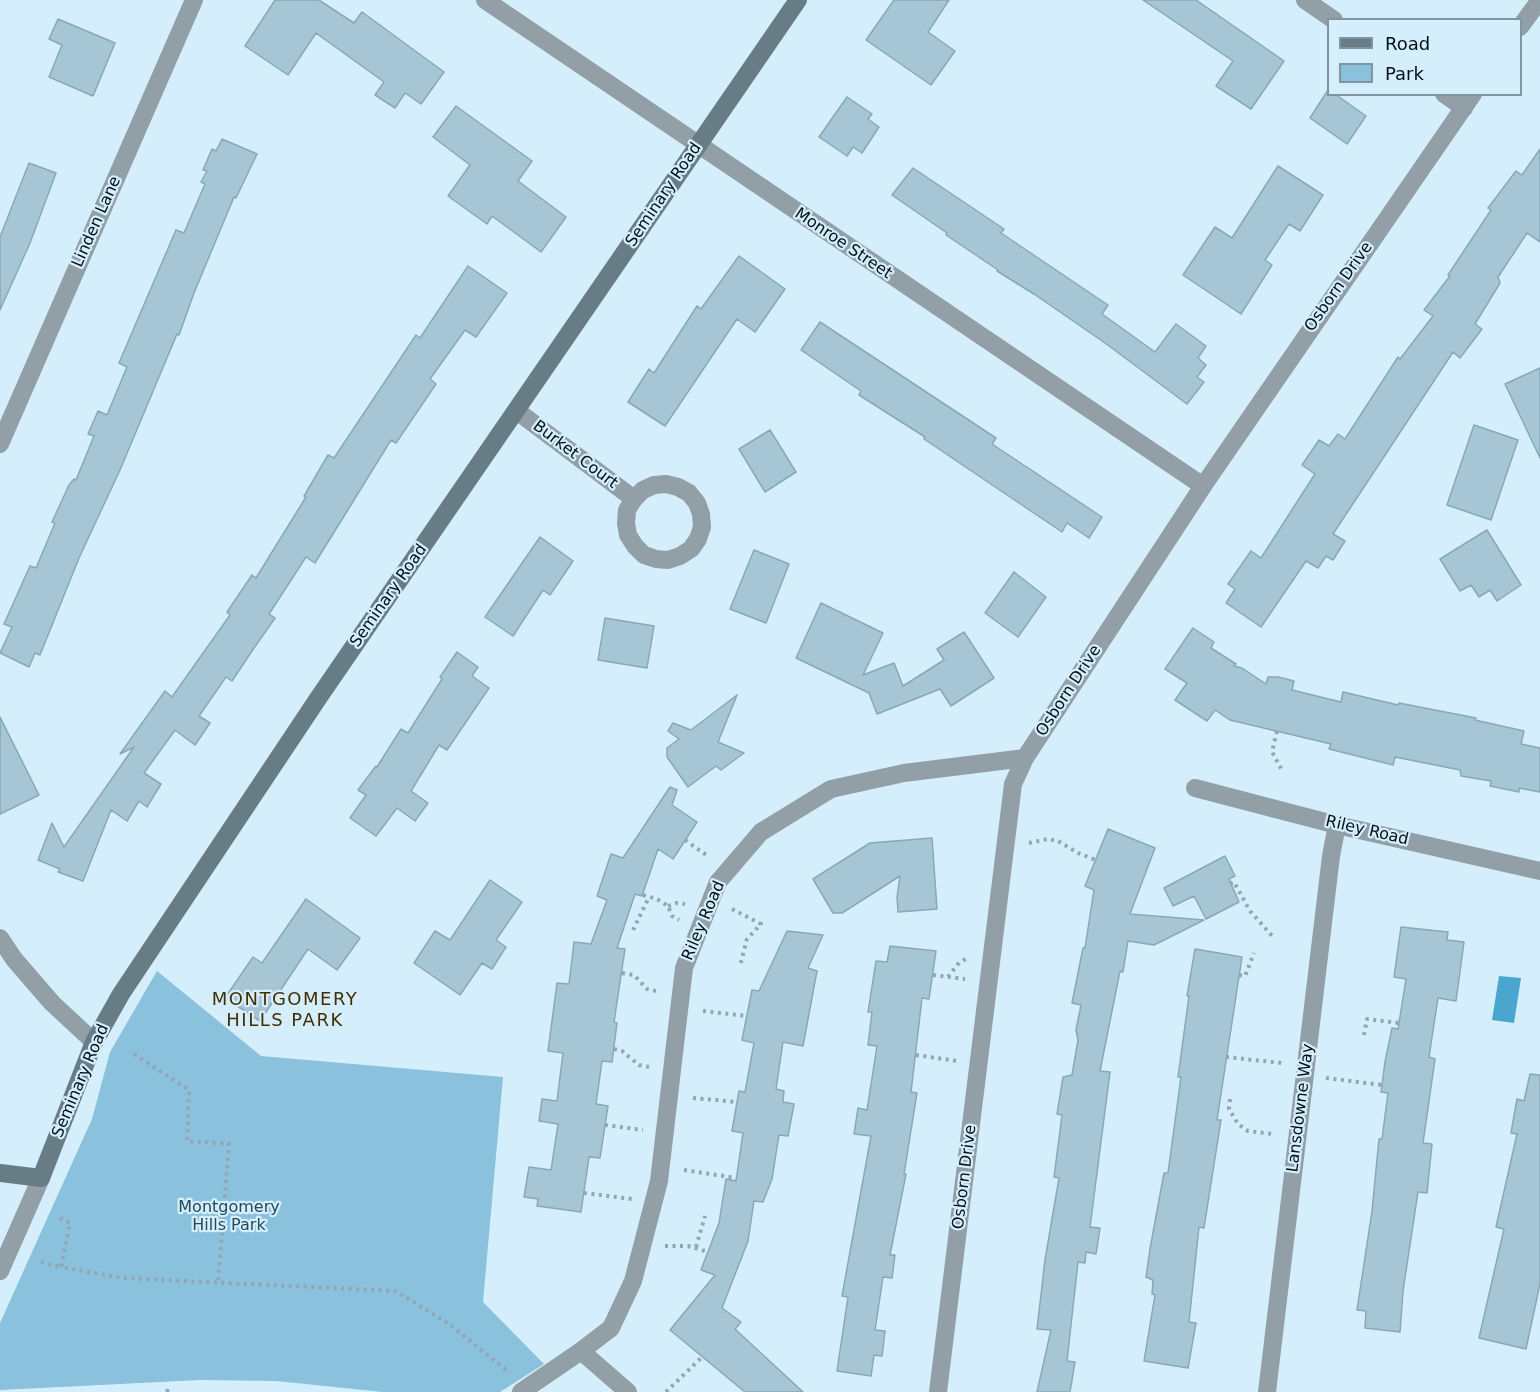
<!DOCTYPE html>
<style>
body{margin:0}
#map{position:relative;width:1540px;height:1392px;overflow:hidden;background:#d4eefc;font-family:"DejaVu Sans",sans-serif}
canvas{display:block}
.legend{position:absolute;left:1327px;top:18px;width:195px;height:78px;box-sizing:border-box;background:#d4eefc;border:2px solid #8195a0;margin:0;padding:8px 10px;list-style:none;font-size:18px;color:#051016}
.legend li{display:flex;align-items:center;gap:12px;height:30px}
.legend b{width:30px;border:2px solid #8195a0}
</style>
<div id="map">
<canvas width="1540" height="1392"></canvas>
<ul class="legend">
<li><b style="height:8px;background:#687c86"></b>Road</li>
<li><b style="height:16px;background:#8ac1dc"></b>Park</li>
</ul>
</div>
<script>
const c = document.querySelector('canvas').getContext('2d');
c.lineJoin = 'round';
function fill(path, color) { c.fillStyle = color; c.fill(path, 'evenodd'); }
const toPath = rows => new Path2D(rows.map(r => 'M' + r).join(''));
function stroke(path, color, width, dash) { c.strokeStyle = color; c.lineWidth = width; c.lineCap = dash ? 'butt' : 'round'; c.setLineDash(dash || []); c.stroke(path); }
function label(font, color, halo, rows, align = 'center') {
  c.font = font + ' "DejaVu Sans",sans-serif'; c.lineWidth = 4.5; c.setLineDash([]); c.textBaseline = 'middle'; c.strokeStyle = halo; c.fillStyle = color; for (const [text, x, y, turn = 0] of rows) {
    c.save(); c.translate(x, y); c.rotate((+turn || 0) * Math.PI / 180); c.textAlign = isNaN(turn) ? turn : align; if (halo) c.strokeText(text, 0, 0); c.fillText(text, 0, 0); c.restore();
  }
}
fill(toPath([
 [157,971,261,1056,503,1077,483,1302,544,1364,500,1392,383,1392,276,1381,200,1380,0,1390,0,1323,92,1119,110,1052]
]), '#8ac1dc');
fill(toPath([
 [1499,976,1521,978,1514,1023,1492,1020]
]), '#4aa6ce');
const building = toPath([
 [275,0,319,0,354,23,362,12,444,72,421,104,405,93,395,108,375,95,384,82,316,33,288,75,245,46,275,0],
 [894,0,949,0,928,32,955,51,931,85,866,40,894,0],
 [1143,0,1196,0,1284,61,1251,109,1216,86,1233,61,1143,0],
 [58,19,115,43,93,96,49,77,62,45,49,39,58,19],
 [1328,90,1329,94,1335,94,1366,116,1347,144,1310,118,1328,90],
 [847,97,872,114,868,119,879,127,862,153,853,147,847,156,819,137,847,97],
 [456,106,532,161,518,181,566,217,541,252,492,216,487,224,448,196,470,165,433,137,456,106],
 [222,139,257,154,236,198,234,197,194,293,179,335,177,334,120,470,79,558,40,655,35,653,29,667,0,653,12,627,4,624,30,566,36,568,55,523,52,522,69,485,74,479,76,480,94,436,88,434,98,411,107,415,127,367,119,363,176,230,184,233,205,184,201,182,207,171,203,170,212,149,216,151,222,139],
 [1540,149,1540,242,1527,233,1498,277,1500,283,1475,324,1482,329,1460,358,1453,352,1333,534,1345,541,1333,560,1326,556,1318,568,1306,561,1261,627,1226,603,1235,589,1228,584,1251,551,1261,558,1315,474,1302,465,1319,440,1329,446,1338,434,1345,439,1398,357,1400,359,1433,316,1424,310,1450,276,1448,275,1491,210,1488,208,1516,171,1522,175,1540,149],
 [29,163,56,173,30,243,0,310,0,237,29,163],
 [1278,166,1323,195,1300,231,1289,224,1265,260,1272,265,1241,314,1183,275,1215,227,1232,238,1278,166],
 [913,168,1004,229,1001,233,1108,305,1102,314,1155,352,1176,324,1206,346,1198,358,1206,365,1197,377,1204,382,1187,404,1105,343,1034,294,997,271,998,270,946,235,947,233,892,195,913,168],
 [739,256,785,289,755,332,737,319,665,426,628,402,649,369,654,373,697,306,701,309,739,256],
 [468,266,507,293,476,337,465,330,430,379,436,384,396,443,391,440,315,563,306,557,269,614,275,618,254,648,232,681,226,677,199,716,210,723,195,745,175,730,144,773,161,784,147,807,139,801,127,821,111,810,83,881,58,872,60,869,38,860,52,823,64,847,134,747,120,754,165,691,172,697,230,615,227,612,252,575,256,578,306,497,304,496,328,455,334,458,416,335,420,338,468,266],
 [820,322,996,438,992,444,1102,517,1089,538,1067,523,1062,532,924,439,925,437,859,395,861,391,801,350,820,322],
 [1540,368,1540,458,1505,384,1540,368],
 [1474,425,1518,440,1491,520,1447,505,1474,425],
 [770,430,796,472,765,492,739,449,770,430],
 [1487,530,1521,585,1497,601,1490,590,1479,597,1471,585,1460,591,1440,559,1487,530],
 [540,537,573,561,550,595,543,590,513,636,485,617,540,537],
 [754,550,789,564,766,623,730,609,754,550],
 [1014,572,1046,597,1018,637,985,613,1014,572],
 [821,603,883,633,863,675,894,663,903,686,944,660,937,649,964,632,994,678,951,706,940,689,877,714,869,693,796,658,821,603],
 [605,618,654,626,647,668,598,660,605,618],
 [1193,628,1214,642,1211,648,1236,664,1234,666,1242,668,1266,684,1268,677,1278,677,1294,681,1292,690,1341,702,1343,692,1398,705,1399,703,1476,718,1475,720,1524,731,1521,744,1540,748,1540,792,1519,788,1519,792,1490,786,1491,781,1461,776,1460,770,1395,757,1393,765,1329,749,1331,744,1230,720,1215,710,1207,721,1175,700,1187,683,1165,669,1193,628],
 [457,652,478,667,472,676,489,688,447,750,439,745,411,791,428,803,415,821,397,808,376,836,350,818,366,795,358,790,376,766,377,767,401,729,408,733,442,679,440,677,457,652],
 [737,695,718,742,744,753,721,770,716,766,688,787,667,757,667,748,679,739,668,731,673,723,691,730,737,695],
 [0,717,39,795,0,814,0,717],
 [670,787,677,790,672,805,697,822,673,859,658,849,642,896,635,894,617,948,625,949,614,1022,617,1023,612,1062,602,1061,596,1104,608,1106,600,1158,589,1157,581,1212,537,1206,538,1199,524,1197,529,1167,551,1170,558,1124,539,1121,542,1099,557,1101,563,1053,548,1051,557,983,569,984,574,942,591,944,607,900,597,896,611,854,623,858,670,787],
 [1108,829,1155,848,1130,914,1204,920,1154,945,1128,941,1123,972,1120,971,1100,1071,1110,1072,1090,1227,1100,1228,1096,1254,1086,1252,1085,1263,1078,1262,1067,1361,1075,1362,1070,1392,1037,1392,1051,1330,1037,1329,1045,1260,1059,1178,1054,1177,1062,1115,1057,1114,1063,1077,1072,1075,1078,1040,1076,1030,1081,1005,1072,1003,1083,948,1085,948,1094,890,1085,886,1108,829],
 [932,838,937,909,898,912,897,897,900,876,842,913,833,913,813,879,870,843,932,838],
 [1225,856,1235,876,1229,879,1239,902,1206,919,1194,896,1173,906,1164,888,1225,856],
 [490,880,522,902,496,940,506,947,492,969,482,963,460,995,414,963,435,931,450,940,490,880],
 [306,899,360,938,337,970,308,949,260,1021,225,998,253,957,262,963,306,899],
 [1401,927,1448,932,1447,940,1464,942,1456,1001,1438,998,1429,1057,1435,1059,1423,1143,1432,1144,1427,1193,1418,1192,1403,1291,1400,1332,1365,1328,1366,1311,1357,1310,1372,1211,1379,1139,1382,1139,1388,1093,1381,1092,1385,1062,1392,1028,1398,1029,1406,979,1394,977,1401,927],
 [787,931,823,935,808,968,817,971,803,1046,783,1042,776,1089,784,1091,783,1102,794,1104,788,1136,779,1135,772,1179,763,1202,754,1201,748,1241,722,1308,741,1322,735,1329,803,1392,745,1392,670,1330,715,1275,701,1270,719,1223,726,1179,736,1181,743,1133,732,1131,739,1091,745,1092,754,1043,742,1040,752,990,759,991,787,931],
 [890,946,936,951,929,999,922,998,911,1092,917,1093,904,1174,906,1174,890,1255,895,1255,892,1278,883,1277,875,1330,885,1331,882,1356,874,1355,871,1376,837,1371,848,1297,842,1296,871,1136,854,1134,858,1108,867,1110,877,1046,868,1045,872,1012,868,1012,876,961,887,962,890,946],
 [1195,949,1242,957,1217,1120,1221,1120,1204,1228,1199,1227,1189,1322,1196,1323,1188,1368,1144,1361,1155,1295,1152,1294,1153,1280,1146,1277,1150,1249,1164,1173,1168,1173,1181,1077,1178,1077,1189,996,1187,996,1195,949],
 [1530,1074,1540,1075,1540,1284,1526,1349,1479,1338,1504,1229,1496,1227,1517,1134,1511,1133,1517,1099,1524,1101,1530,1074]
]);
fill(building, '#a6c6d6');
stroke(building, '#88a8b7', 1.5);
stroke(toPath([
 [1277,731,1272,752,1283,772],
 [685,840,709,857],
 [1029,843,1048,839,1058,841,1078,853,1096,860],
 [1230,884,1234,882,1250,911,1274,938],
 [643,895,657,899,668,906,672,916,679,920],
 [668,906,677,903,685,904],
 [732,909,761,924,747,939,740,966],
 [633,930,649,897],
 [622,973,634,975,647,989,660,992],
 [933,975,965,979],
 [1239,975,1245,976,1254,953],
 [948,977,958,964,968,957],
 [703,1011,747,1016],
 [1364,1035,1367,1019,1399,1023],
 [614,1049,622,1051,639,1065,649,1067],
 [134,1054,189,1090,187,1141,229,1144,218,1282],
 [916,1055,957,1061],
 [1226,1057,1282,1063],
 [1326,1078,1382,1085],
 [693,1098,737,1102],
 [1230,1099,1229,1109,1238,1124,1248,1131,1273,1134],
 [605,1125,643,1130],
 [684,1170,737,1178],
 [584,1193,632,1199],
 [60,1218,70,1223,61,1267,122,1278,396,1291,449,1324,510,1373],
 [665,1246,688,1246,708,1252],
 [696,1247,705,1216],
 [41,1262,61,1267],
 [167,1392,168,1389],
 [666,1392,702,1357]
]), '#91a6b1', 4, [3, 4.5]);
stroke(toPath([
 [485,0,1203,486],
 [1305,0,1334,20],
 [1520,27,1540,0],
 [1444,94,1464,108],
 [517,411,634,499,643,490,654,485,666,484,678,487,689,493,697,503,701,514,702,527,698,539,691,549,680,556,668,560,656,559,644,555,635,546,628,535,626,523,627,510,634,499],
 [1195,788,1337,825,1540,871],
 [581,1351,628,1392],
 [521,1392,581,1351,611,1328,633,1281,659,1181,684,968,718,882,761,832,831,789,904,773,1025,758],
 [938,1392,1013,784,1025,758,1203,486,1473,94],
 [1267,1392,1331,856,1337,825]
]), '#929fa6', 18);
stroke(toPath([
 [0,444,194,0],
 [0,938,14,959,52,1003,94,1042],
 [0,1271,41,1178]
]), '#929fa6', 18);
stroke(toPath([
 [0,1173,41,1178,94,1042,121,994,319,697,798,0]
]), '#687c86', 18);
label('16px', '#051016', '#d4eefc', [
 ["Seminary Road",664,195,-56],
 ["Linden Lane",97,222,-66],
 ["Monroe Street",843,244,34],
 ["Osborn Drive",1339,287,-55],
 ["Burket Court",575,455,37],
 ["Seminary Road",389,596,-55],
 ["Osborn Drive",1069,691,-57],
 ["Riley Road",1367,831,13],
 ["Riley Road",704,921,-67],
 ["Seminary Road",81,1081,-67],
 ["Lansdowne Way",1301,1108,-83],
 ["Osborn Drive",965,1177,-83]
]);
label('16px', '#234a5c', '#d4eefc', [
 ["Montgomery",229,1208],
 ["Hills Park",229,1226]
]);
c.letterSpacing = '1.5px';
label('18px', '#422e06', '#d4eefc', [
 ["MONTGOMERY",285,1000],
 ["HILLS PARK",285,1021]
]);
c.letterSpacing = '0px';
</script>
